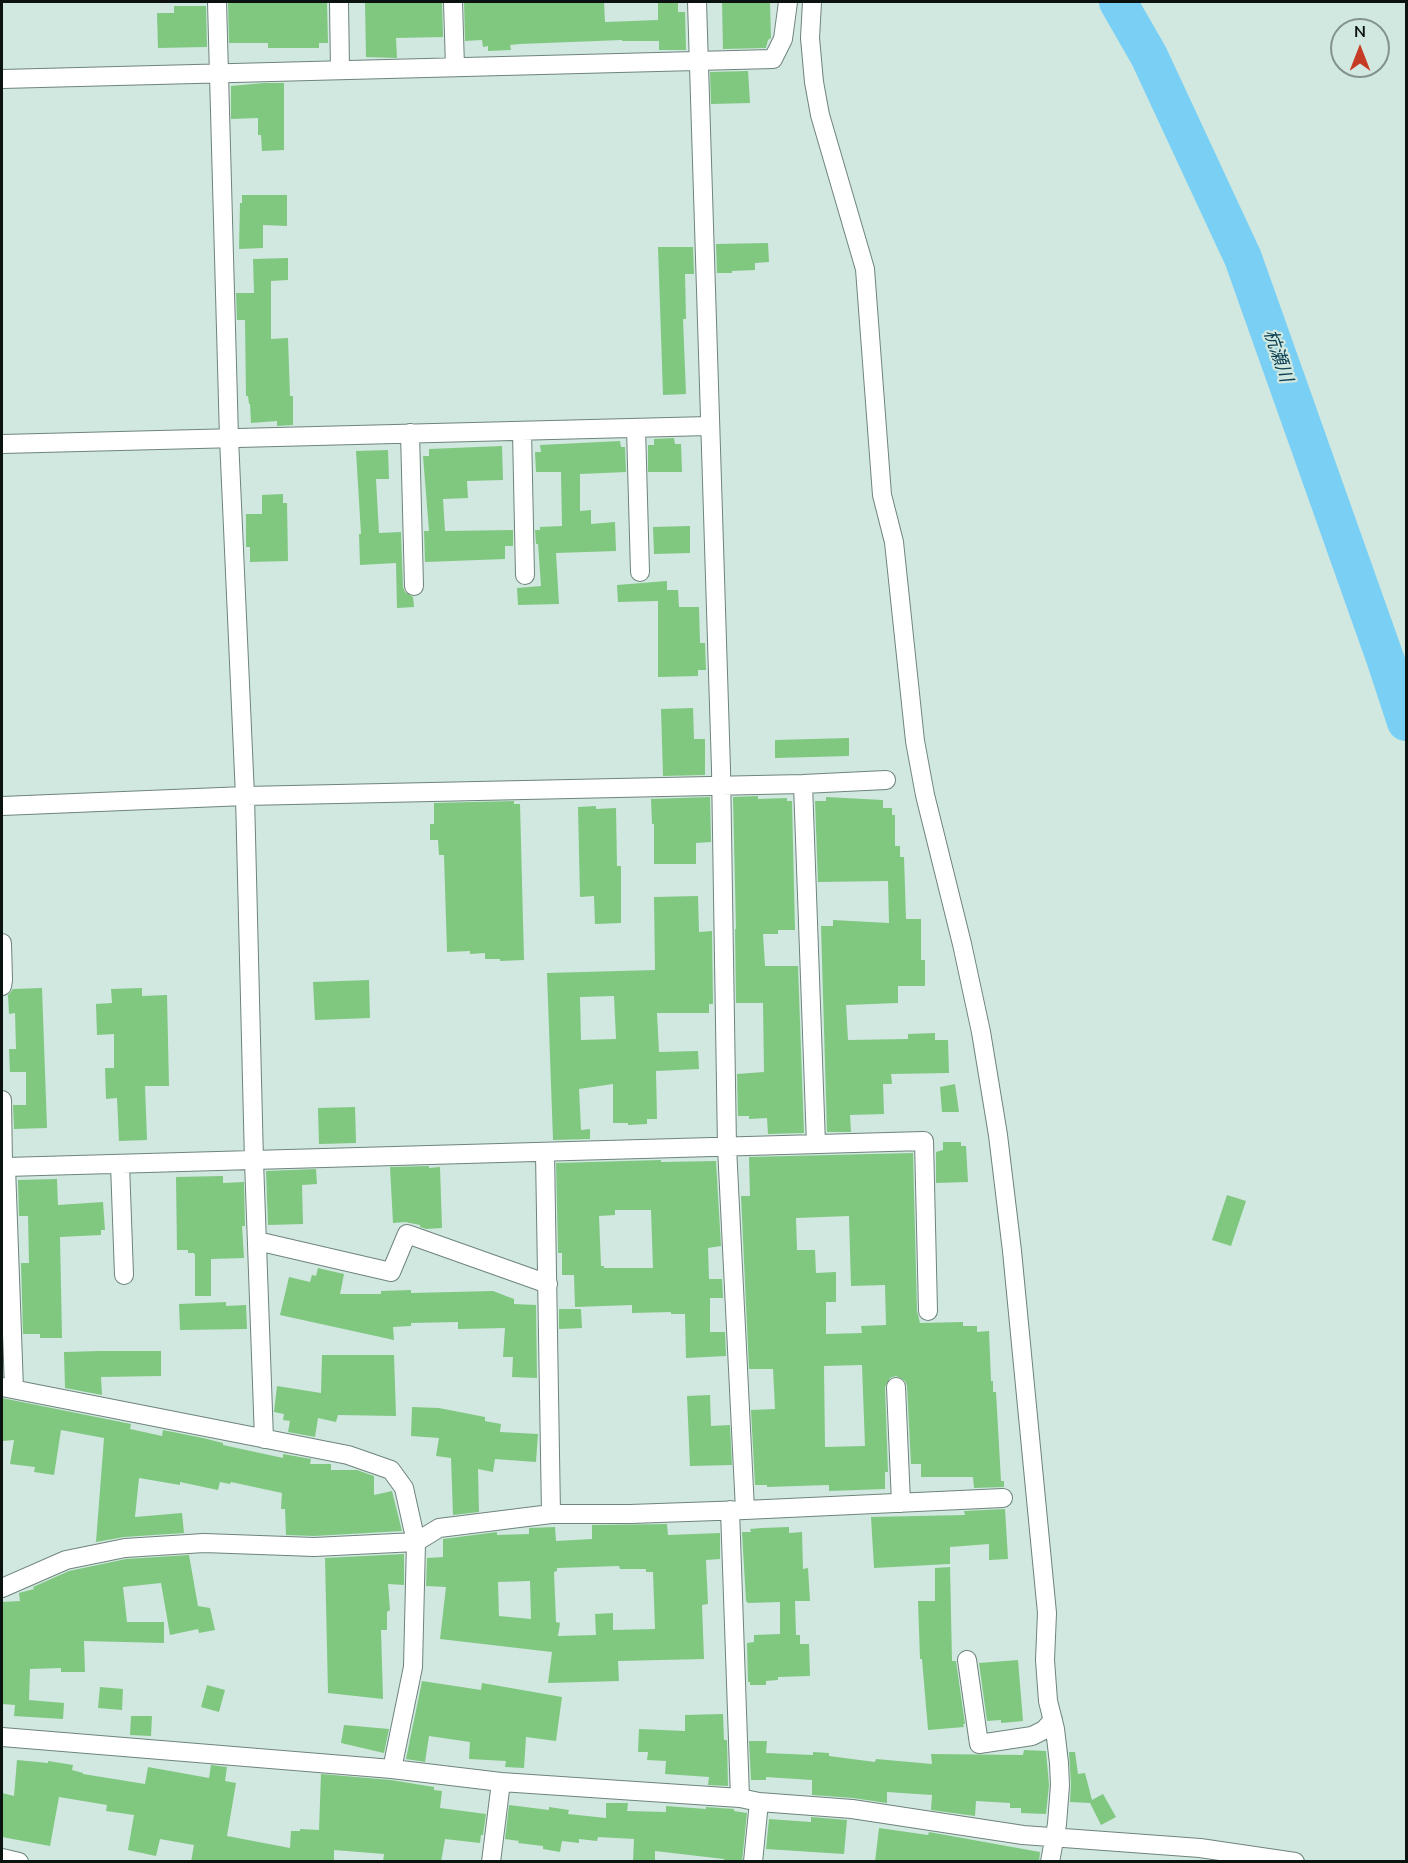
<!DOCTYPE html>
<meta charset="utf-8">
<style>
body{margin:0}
#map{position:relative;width:1408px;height:1863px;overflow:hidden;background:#d0e8df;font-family:"Nunito Sans",sans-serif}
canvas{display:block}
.frame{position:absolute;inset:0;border:3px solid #0a1310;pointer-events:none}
.north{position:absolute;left:1330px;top:18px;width:60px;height:60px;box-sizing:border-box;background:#d0e8df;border:2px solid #81938c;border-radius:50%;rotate:0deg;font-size:16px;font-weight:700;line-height:24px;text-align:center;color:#0a1310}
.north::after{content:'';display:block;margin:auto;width:21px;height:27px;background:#c63b23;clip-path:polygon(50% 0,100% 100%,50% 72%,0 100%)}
</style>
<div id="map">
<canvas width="1408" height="1863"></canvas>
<div class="frame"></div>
<div class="north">N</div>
</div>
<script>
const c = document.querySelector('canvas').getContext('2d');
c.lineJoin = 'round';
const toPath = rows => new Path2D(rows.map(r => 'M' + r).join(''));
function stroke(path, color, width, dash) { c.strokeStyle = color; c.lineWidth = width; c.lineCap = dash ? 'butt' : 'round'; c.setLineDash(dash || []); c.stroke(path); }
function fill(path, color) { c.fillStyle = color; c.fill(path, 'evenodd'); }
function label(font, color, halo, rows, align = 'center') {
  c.font = font + ' "Nunito Sans","Noto Sans JP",sans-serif'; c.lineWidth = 4.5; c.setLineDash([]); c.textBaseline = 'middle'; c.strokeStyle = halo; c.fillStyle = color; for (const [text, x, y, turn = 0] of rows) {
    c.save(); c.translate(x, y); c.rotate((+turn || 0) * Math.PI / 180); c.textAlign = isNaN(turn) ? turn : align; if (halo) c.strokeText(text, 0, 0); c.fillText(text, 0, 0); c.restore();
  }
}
stroke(toPath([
 [1118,2,1149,56,1243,258,1386,661,1406,722]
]), '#7acff5', 38);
fill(toPath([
 [228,2,293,2,293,3,327,2,328,43,319,43,319,48,268,48,268,43,229,43],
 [365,2,442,2,443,37,396,38,397,58,366,57],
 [464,2,604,2,605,22,658,20,658,2,678,2,678,12,685,12,686,50,659,50,659,41,622,41,622,40,520,44,510,45,511,50,488,51,488,46,483,47,482,40,465,41],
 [722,2,770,2,771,38,768,40,766,48,723,49],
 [174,6,206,6,207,47,158,48,157,13,174,13],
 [748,71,750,103,711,104,710,72],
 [264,83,284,83,284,150,262,151,261,135,258,135,258,118,231,119,231,86],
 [242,195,287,195,287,226,263,225,263,248,239,249,240,203,242,203],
 [768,243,769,262,755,263,755,270,732,271,732,273,717,273,716,244],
 [658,247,693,247,694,274,685,274,686,319,683,319,686,394,663,395],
 [288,258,288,280,271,281,271,339,288,338,290,396,293,396,293,425,277,426,277,421,251,423,250,404,249,404,248,396,246,396,245,320,237,320,236,293,254,293,253,259],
 [674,438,675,444,681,444,682,472,648,472,648,445,654,445,654,439],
 [620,441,621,447,625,447,626,472,580,474,580,511,591,510,591,524,615,522,616,551,556,553,559,604,518,605,517,588,541,586,538,544,536,544,535,530,540,530,540,527,562,526,561,472,536,472,535,452,541,452,540,445],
 [502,446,503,480,467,481,468,498,443,499,445,531,513,530,513,546,505,546,505,559,425,562,424,531,429,531,423,456,429,456,429,449],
 [388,450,389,479,376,479,379,533,401,532,403,587,405,592,413,597,414,607,397,608,396,563,360,565,359,534,361,534,356,451],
 [283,494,283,503,287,503,288,561,250,562,250,547,246,547,246,514,262,514,262,495],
 [690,526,690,553,654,554,653,527],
 [667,581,667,590,678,590,679,607,699,607,700,643,705,643,706,670,698,670,698,676,658,677,658,601,618,602,617,585],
 [693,708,694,739,705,739,705,775,663,776,661,709],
 [849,738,849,756,775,758,775,740],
 [758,796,758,799,787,798,787,801,792,801,795,930,778,930,778,934,763,934,765,966,798,966,804,1133,768,1134,767,1118,749,1119,749,1116,738,1116,737,1074,764,1072,763,1003,736,1003,735,929,736,929,733,797],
 [710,797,711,842,696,843,696,864,654,864,654,824,652,824,651,799],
 [826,797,883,800,883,808,892,808,892,815,895,815,895,846,900,846,900,857,904,857,906,919,921,919,921,960,925,960,925,986,898,986,898,1003,846,1005,848,1040,908,1039,908,1034,935,1033,935,1040,948,1040,949,1073,891,1074,892,1084,883,1084,884,1114,850,1115,851,1132,827,1132,821,926,833,926,833,920,889,923,888,881,818,882,815,801,826,801],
 [514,801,514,804,520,804,524,960,500,961,500,959,485,959,485,953,470,954,470,951,447,952,444,855,439,855,438,840,430,840,430,824,434,824,434,803],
 [596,806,596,809,616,808,617,866,621,866,621,923,595,924,594,896,580,897,578,807],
 [698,896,699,932,712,931,713,1004,709,1004,709,1013,657,1013,659,1052,698,1051,699,1069,656,1071,657,1119,647,1119,647,1124,628,1125,628,1123,613,1123,613,1084,579,1089,581,1130,590,1129,590,1139,553,1140,547,973,655,970,654,897],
 [614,996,616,1039,581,1040,580,997],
 [369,980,370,1018,315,1020,313,982],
 [42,988,47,1128,14,1129,13,1105,26,1105,26,1072,10,1072,9,1049,16,1049,15,1013,9,1014,8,995,13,989],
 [142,988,142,996,167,995,169,1086,145,1086,147,1140,119,1141,117,1098,106,1099,105,1068,114,1068,114,1034,97,1035,96,1004,112,1003,111,989],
 [955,1084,959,1112,942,1112,940,1087],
 [355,1107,356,1143,319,1144,318,1108],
 [943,1142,961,1142,961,1146,966,1146,968,1182,936,1183,936,1152,943,1150],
 [913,1153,917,1311,920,1323,963,1322,963,1326,977,1326,977,1332,989,1331,991,1381,993,1381,993,1392,996,1392,1001,1481,1004,1481,1004,1487,974,1488,973,1477,921,1477,921,1464,911,1464,907,1386,905,1381,896,1376,890,1378,885,1387,888,1472,885,1472,885,1489,829,1491,829,1485,767,1487,767,1485,755,1485,751,1410,775,1409,773,1369,749,1369,741,1196,750,1196,749,1157],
 [849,1216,851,1286,885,1285,886,1325,861,1326,862,1333,826,1334,826,1302,836,1302,836,1272,816,1273,815,1250,797,1250,796,1218],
 [862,1365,865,1446,825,1447,824,1366],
 [661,1160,661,1162,716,1161,721,1246,708,1248,709,1279,722,1279,723,1298,710,1298,710,1332,725,1332,726,1356,686,1358,685,1314,671,1314,671,1312,632,1313,632,1305,575,1307,574,1275,562,1275,562,1253,558,1253,558,1250,556,1163],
 [615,1210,651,1210,653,1268,604,1268,604,1266,601,1266,599,1216,615,1215],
 [429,1166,429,1168,440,1167,442,1228,426,1229,420,1227,420,1225,405,1222,393,1223,390,1167],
 [316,1169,317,1184,302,1185,303,1224,268,1225,266,1171],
 [223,1176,223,1183,244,1182,245,1226,242,1226,244,1258,211,1259,211,1296,195,1296,195,1255,194,1253,188,1253,188,1250,177,1250,176,1177],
 [57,1179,58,1205,103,1202,105,1230,101,1230,101,1235,60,1237,62,1338,40,1338,40,1334,23,1334,21,1263,29,1263,28,1216,19,1216,18,1180],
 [1227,1195,1246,1201,1231,1246,1212,1240],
 [318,1268,344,1274,340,1294,381,1294,381,1291,411,1290,411,1293,493,1291,514,1299,514,1304,536,1305,537,1378,512,1377,513,1357,503,1357,505,1328,458,1329,458,1322,411,1323,411,1326,393,1327,394,1340,280,1315,289,1277,310,1282,312,1275,316,1276],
 [226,1302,226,1306,246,1305,247,1329,180,1330,179,1304],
 [559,1309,581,1309,582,1328,559,1329],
 [100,1351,161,1351,161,1376,101,1377,102,1395,65,1388,64,1352],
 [322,1355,394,1355,396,1416,338,1415,336,1422,318,1418,315,1437,288,1432,290,1421,283,1420,284,1414,274,1412,277,1386,321,1393],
 [710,1395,711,1426,730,1425,732,1465,690,1466,687,1396],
 [2,1398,131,1424,130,1429,162,1436,163,1430,203,1438,223,1443,223,1445,283,1458,283,1454,311,1459,310,1464,331,1464,331,1470,357,1470,374,1476,374,1495,392,1491,402,1531,314,1536,286,1535,285,1509,281,1509,282,1493,231,1482,230,1484,220,1482,218,1490,180,1482,180,1485,139,1478,135,1517,182,1513,184,1533,124,1537,96,1542,104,1438,61,1430,54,1475,34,1472,35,1467,10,1464,14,1440,2,1441],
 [412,1407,439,1408,485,1417,485,1421,501,1424,500,1432,538,1434,536,1462,495,1459,493,1472,478,1469,479,1512,453,1515,451,1458,436,1456,439,1438,411,1436],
 [1005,1509,1008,1559,989,1560,989,1544,950,1547,950,1564,874,1568,871,1517,965,1515,964,1511],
 [667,1524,668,1535,720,1533,720,1559,706,1560,708,1604,702,1605,704,1659,618,1661,619,1681,548,1683,552,1652,440,1639,446,1587,426,1586,427,1558,443,1557,443,1539,497,1532,497,1535,529,1534,529,1528,555,1527,556,1541,592,1539,592,1525],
 [619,1566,620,1569,646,1569,646,1572,653,1572,655,1629,613,1630,613,1613,595,1614,596,1635,558,1636,560,1623,556,1622,554,1572,557,1571,557,1568],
 [530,1581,531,1619,499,1616,498,1582],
 [789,1527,789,1533,802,1532,803,1569,808,1568,810,1601,795,1601,796,1635,800,1635,800,1644,809,1644,810,1676,778,1677,778,1680,766,1681,766,1685,750,1685,750,1682,748,1682,747,1643,754,1642,754,1635,780,1634,780,1602,748,1603,746,1601,742,1532,751,1532,750,1529,761,1528],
 [404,1554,404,1585,388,1584,390,1610,387,1612,387,1630,381,1630,383,1699,328,1693,325,1558],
 [189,1555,198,1606,210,1608,215,1630,199,1633,198,1629,170,1635,161,1583,123,1587,127,1622,164,1622,164,1643,84,1641,85,1672,61,1672,61,1668,30,1669,29,1700,64,1703,63,1719,14,1716,15,1705,2,1704,2,1602,20,1601,19,1593,34,1589,33,1587,69,1571,126,1559],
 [950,1567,952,1661,956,1661,965,1724,963,1724,964,1727,928,1730,922,1659,920,1659,918,1601,935,1601,935,1568],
 [1018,1660,1023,1721,1001,1723,1001,1720,987,1721,979,1663],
 [422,1681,481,1690,482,1683,562,1697,556,1741,526,1737,524,1768,505,1767,506,1761,469,1759,470,1742,429,1736,425,1762,406,1759],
 [207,1685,225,1690,219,1712,201,1707],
 [100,1687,123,1689,122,1710,98,1708],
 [723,1714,724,1740,727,1740,728,1786,708,1785,709,1777,665,1774,666,1761,647,1760,648,1752,638,1752,639,1729,685,1731,685,1715],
 [131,1716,152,1716,151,1736,130,1735],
 [344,1725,389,1729,384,1753,341,1743],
 [749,1741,767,1741,766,1753,813,1755,813,1752,829,1753,829,1756,875,1762,876,1759,932,1764,931,1754,1023,1755,1024,1750,1046,1751,1049,1785,1046,1814,1021,1813,1021,1808,1010,1808,1010,1803,976,1801,975,1816,931,1810,932,1795,887,1792,887,1803,853,1798,812,1795,812,1780,766,1777,766,1780,751,1780],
 [1069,1752,1075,1752,1078,1774,1085,1773,1092,1800,1103,1794,1116,1817,1101,1825,1090,1803,1070,1802,1071,1784],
 [17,1760,48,1763,48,1761,73,1765,72,1770,83,1773,83,1774,145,1784,148,1767,209,1778,211,1765,227,1767,225,1781,236,1783,227,1836,290,1848,291,1831,300,1831,300,1829,319,1830,321,1774,391,1780,434,1787,434,1790,442,1791,440,1808,486,1814,483,1835,481,1835,480,1843,445,1839,441,1862,383,1862,384,1854,334,1850,334,1862,191,1862,194,1845,160,1839,156,1856,128,1850,134,1815,106,1811,107,1805,59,1797,50,1846,2,1837,2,1793,14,1796],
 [606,1803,628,1803,627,1811,666,1812,666,1806,706,1809,706,1807,734,1809,734,1811,747,1813,742,1862,724,1862,724,1859,655,1851,655,1862,633,1862,634,1839,598,1837,597,1841,579,1839,579,1843,562,1841,560,1852,543,1849,543,1846,518,1843,519,1841,505,1839,509,1805,549,1810,549,1807,569,1810,568,1814,606,1818],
 [811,1817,847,1820,844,1854,766,1849,769,1819,811,1822],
 [879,1828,928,1835,929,1832,1040,1852,1039,1862,875,1862]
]), '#80c780');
const minor = toPath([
 [217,2,229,438,245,796,254,1161,264,1439],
 [339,2,340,70],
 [453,2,455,67],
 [697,2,721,769,727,1147,745,1510],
 [812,2,810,38,814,82,820,115,865,269,882,495,894,542,915,741,925,795,962,944,981,1032,998,1135,1012,1251,1047,1613,1045,1660,1048,1701,1055,1729,1059,1763,1060,1785,1057,1824,1050,1862],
 [2,79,773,59,783,39,788,2],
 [636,428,640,572],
 [522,431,525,575],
 [410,433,414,586],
 [2,444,709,426],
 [803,784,816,1144],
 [2,806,245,796,803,784,886,780],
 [2,943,3,980,2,986],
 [2,1100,3,1165,6,1167,14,1389],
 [545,1153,551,1514],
 [120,1164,124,1275],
 [6,1167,924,1141,928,1311],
 [257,1241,391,1272,407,1234,548,1284],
 [2,1387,348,1455,391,1470,404,1488,416,1542,413,1667,392,1769],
 [896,1387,901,1503],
 [730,1510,740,1798],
 [2,1588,66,1560,125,1548,204,1543,314,1547,416,1542,439,1528,551,1514,630,1514,745,1510,1003,1498],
 [967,1660,979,1744,1032,1736,1044,1730,1053,1720],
 [2,1737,392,1769,501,1782,740,1798,759,1802,852,1809,1023,1835,1200,1848,1295,1862],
 [2,1858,19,1862],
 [491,1862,501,1782],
 [753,1862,759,1802]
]);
stroke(minor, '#6e847c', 20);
stroke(minor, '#fff', 18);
label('italic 18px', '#0e4054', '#d0e8df', [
 ["杭瀬川",1277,356,71]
]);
</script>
